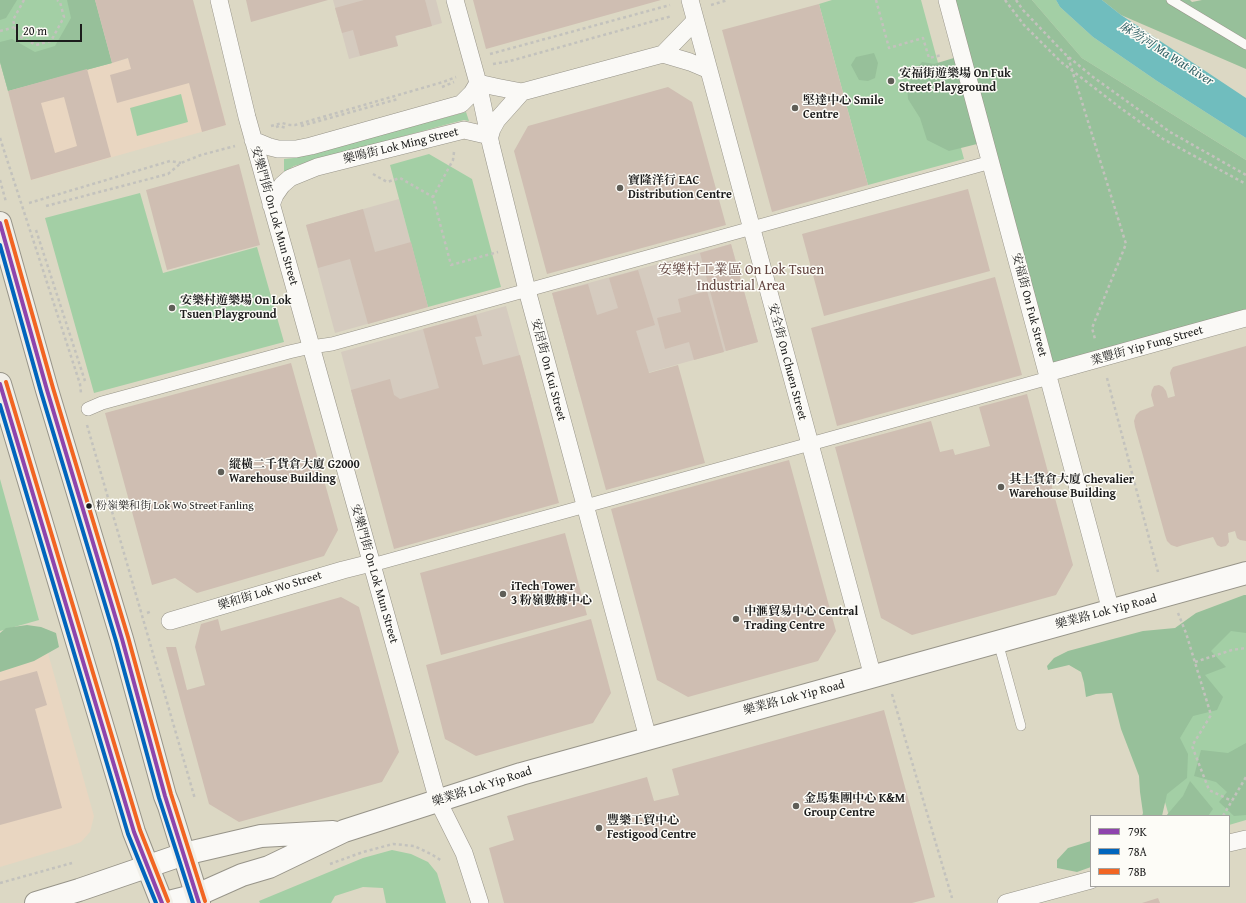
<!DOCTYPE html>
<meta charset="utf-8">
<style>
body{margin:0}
#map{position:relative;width:1246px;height:903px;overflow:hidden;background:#dcd8c4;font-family:"Gentium Book Plus",serif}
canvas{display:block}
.legend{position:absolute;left:1090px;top:815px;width:140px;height:72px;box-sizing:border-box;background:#fdfcf7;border:1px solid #a3a29f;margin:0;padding:5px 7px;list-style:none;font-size:12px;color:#1c1c1c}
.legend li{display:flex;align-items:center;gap:8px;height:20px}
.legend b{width:20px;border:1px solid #a3a29f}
.scale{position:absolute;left:16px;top:24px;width:66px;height:18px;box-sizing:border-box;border:2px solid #1c1c1c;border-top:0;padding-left:5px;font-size:12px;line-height:14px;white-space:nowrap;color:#1c1c1c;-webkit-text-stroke:3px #fdfcf7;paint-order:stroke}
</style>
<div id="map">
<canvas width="1246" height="903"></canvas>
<ul class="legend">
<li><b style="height:5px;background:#8e44ad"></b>79K</li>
<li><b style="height:5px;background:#0065bd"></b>78A</li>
<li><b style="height:5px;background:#f26522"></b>78B</li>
</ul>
<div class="scale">20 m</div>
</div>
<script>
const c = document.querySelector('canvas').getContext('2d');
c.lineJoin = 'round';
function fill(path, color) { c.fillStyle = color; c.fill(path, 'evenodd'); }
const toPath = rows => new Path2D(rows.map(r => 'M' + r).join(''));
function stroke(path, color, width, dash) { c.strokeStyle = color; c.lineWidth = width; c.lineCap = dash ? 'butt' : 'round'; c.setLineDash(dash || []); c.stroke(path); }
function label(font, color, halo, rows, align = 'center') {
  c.font = font + ' "Gentium Book Plus","Noto Serif SC",serif'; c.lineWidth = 3; c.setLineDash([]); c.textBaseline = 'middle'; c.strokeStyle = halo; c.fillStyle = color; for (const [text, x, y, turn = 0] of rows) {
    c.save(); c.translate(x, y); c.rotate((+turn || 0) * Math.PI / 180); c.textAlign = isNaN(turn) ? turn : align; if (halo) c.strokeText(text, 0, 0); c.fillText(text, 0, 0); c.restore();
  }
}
fill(toPath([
 [203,38,226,125,31,180,8,91],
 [44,639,94,816,90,832,81,842,67,847,0,867,0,651]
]), '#e9d6c1');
fill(toPath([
 [333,0,436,0,442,23,396,36,398,46,349,59],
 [399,199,428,307,335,333,306,225],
 [731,244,758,342,579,392,552,293],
 [506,306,533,404,367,450,341,352]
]), '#d5cbbf');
fill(toPath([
 [0,0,95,0,112,63,8,91,0,62],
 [832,0,921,0,964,159,868,185,819,4],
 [1032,0,1056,0,1060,7,1093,37,1157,81,1246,138,1246,160,1082,58],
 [181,94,188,122,137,136,130,108],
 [466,112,469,121,464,120,452,123,294,166,284,172,284,159,294,158],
 [429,154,472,179,501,287,428,307,390,165],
 [140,193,163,273,257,247,284,342,94,393,45,218],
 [0,479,39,620,0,631],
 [1246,616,1246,820,1229,825,1229,816,1169,816,1122,652],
 [392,850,411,854,428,862,437,873,446,903,386,903,383,888,363,887,335,896,331,903,260,903,259,901,363,858]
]), '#a3cfa5');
fill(toPath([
 [0,0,17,0,6,18,0,20],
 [67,0,95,0,112,63,8,91,0,62,0,42,12,39,35,52,55,46,71,18],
 [953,0,1032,0,1082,58,1246,160,1246,317,1051,370,981,143,949,151,927,140,920,118,908,99,907,87,915,71,922,62,934,64,967,54],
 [1102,0,1190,0,1192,2,1202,0,1246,0,1246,69,1121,15],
 [874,53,878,63,875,78,868,81,859,80,851,65,856,57],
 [1244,595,1246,595,1246,633,1231,631,1211,651,1226,667,1205,675,1223,697,1217,710,1193,716,1180,738,1188,754,1187,778,1167,794,1162,816,1142,816,1143,813,1140,792,1139,776,1121,729,1112,693,1096,694,1086,697,1084,683,1081,672,1069,665,1048,670,1047,666,1054,658,1068,651,1143,631,1175,628,1196,613],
 [27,625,41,627,56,633,59,647,34,661,0,672,0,633,6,628],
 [1246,743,1246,815,1234,816,1219,802,1227,792,1216,782,1194,776,1201,750,1228,753],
 [1190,781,1213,809,1208,816,1166,816,1183,796],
 [1091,841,1091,867,1077,872,1057,868,1057,860,1068,848]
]), '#97c09a');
fill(toPath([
 [1056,0,1102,0,1121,15,1246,98,1246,138,1157,81,1093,37,1060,7]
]), '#70bdbe');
fill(toPath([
 [95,0,193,0,226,125,202,132,189,83,117,103,110,75,131,69,128,58,112,63],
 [246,0,328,0,251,22],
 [364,0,425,0,432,26,395,36,398,46,360,56,353,30,342,33,335,8],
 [473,0,661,0,486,49],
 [819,4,868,185,772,212,722,30],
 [87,69,111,157,31,180,8,91],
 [64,97,77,146,55,153,41,103],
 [668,87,692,102,726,225,547,274,514,151,528,126],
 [239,164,260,245,167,270,146,190],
 [968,189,990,271,824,316,802,234],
 [363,209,375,252,411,242,428,307,368,324,350,259,318,268,306,225],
 [731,244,758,342,726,351,700,253],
 [638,270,655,325,636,331,649,373,678,365,705,463,606,490,552,293,588,284,597,315,618,308,609,278],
 [995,277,1022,375,837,426,811,328],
 [707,291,724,352,694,360,689,342,665,349,657,318,681,312,678,299],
 [476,315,482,336,475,337,483,365,520,355,559,503,394,549,351,390,390,379,394,395,400,399,439,388,423,329],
 [1246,346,1246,541,1240,540,1237,538,1235,531,1228,533,1229,542,1226,546,1221,547,1217,545,1213,537,1183,545,1177,547,1171,545,1167,541,1165,535,1135,427,1134,421,1136,415,1140,411,1154,406,1151,395,1152,390,1154,386,1159,385,1163,387,1166,391,1168,398,1175,396,1170,373,1171,370,1173,367],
 [291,363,338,530,324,556,197,593,175,578,152,585,105,413],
 [1027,394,1073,565,1056,595,912,635,881,618,835,447,931,421,940,452,953,449,955,455,990,446,979,407],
 [789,460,836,631,818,661,688,697,657,680,611,509],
 [565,533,587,615,441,655,420,573],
 [341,597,359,607,399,752,382,782,239,822,209,804,166,647,176,647,187,690,205,685,195,647,201,624,218,619,221,631],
 [591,619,611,693,593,723,476,756,445,739,426,665],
 [37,671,47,705,35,709,62,808,0,825,0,681],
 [884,710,935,897,912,903,504,903,489,848,514,840,507,816,647,777,654,801,679,795,672,769],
 [1158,898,1160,903,1142,903]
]), '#cfbeb2');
const service = toPath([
 [1171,0,1246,45],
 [998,642,1021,726]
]);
const pedestrian = toPath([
 [88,409,102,403,289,352,311,347,332,344,991,162],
 [372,565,1049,378]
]);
const minor = toPath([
 [219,0,247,117,438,801,464,853,480,903],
 [455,0,478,83,491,145,527,290,648,738],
 [690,0,873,677],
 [947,0,1111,611],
 [663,54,695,21],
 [253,140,270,147,278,149,296,149,311,146,461,104,472,93,478,83,496,87,522,92],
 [271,205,275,195,282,185,290,178,317,167,464,130,490,136,492,129,497,120,522,92,663,54,690,62,709,70],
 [1047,373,1246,318],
 [170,621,343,570,371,563],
 [1229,843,1246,839],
 [1006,903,1091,880]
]);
const tertiary = toPath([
 [36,903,79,890,184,854,261,836,333,832],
 [165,903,197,895,242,875,269,867,344,831,521,774,1246,573]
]);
const secondary = toPath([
 [0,223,47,390,122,639,165,796,169,806,199,903],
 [0,384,134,832,162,903]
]);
stroke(service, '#979489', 10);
stroke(pedestrian, '#979489', 14);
stroke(minor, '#979489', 18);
stroke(tertiary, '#979489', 24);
stroke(secondary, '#979489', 24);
stroke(toPath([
 [24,0,13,20,17,35,36,45,51,41,64,17,60,2,57,0],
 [876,0,889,48,923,38,929,58,942,55],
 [1005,0,1024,25,1061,62,1118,106,1163,139,1246,184],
 [1016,0,1023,10,1065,54,1093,77,1170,132,1246,175],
 [711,5,728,0],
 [0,31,15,27],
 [490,54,670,5],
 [1068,57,1126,244,1092,328,1095,339],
 [493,64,510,61,672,16],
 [442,87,454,82],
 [271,126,282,123,290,125,295,125,443,82,456,77],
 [301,126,398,99],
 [276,127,279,126,287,128],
 [0,138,80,384,81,393],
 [454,152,453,160,433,197,451,265,498,252],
 [373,174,387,182,400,178,433,197],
 [0,180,6,202],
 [29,203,170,161,181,163],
 [46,206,168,174,181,163,201,155,235,146],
 [36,230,85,381],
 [1107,378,1158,572],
 [87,425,195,799],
 [147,613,152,611],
 [1178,613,1186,633,1211,715,1192,746,1209,790,1232,801],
 [1195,662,1232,650,1246,648],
 [892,694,952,898],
 [1223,816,1246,777],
 [330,864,363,852,393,844,414,846,431,854,442,861],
 [0,883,72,863]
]), '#c3c2bd', 2.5, [3, 3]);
stroke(service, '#faf9f6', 9);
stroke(pedestrian, '#faf9f6', 13);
stroke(minor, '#faf9f6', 17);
stroke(tertiary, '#faf9f6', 22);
stroke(secondary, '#f1efe8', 22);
stroke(toPath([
 [0,223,47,390,122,639,165,796,199,903],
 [0,384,134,832,162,903]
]), '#8e44ad', 4);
stroke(toPath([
 [0,245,41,392,116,641,159,798,193,903],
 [0,405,128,834,156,903]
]), '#0065bd', 4);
stroke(toPath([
 [6,221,53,388,128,637,171,794,205,901],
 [6,382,140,830,168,901]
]), '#f26522', 4);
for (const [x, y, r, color] of [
 [891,81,4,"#5f5e57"],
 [795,108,4,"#5f5e57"],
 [620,188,4,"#5f5e57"],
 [172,308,4,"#5f5e57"],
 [221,472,4,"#5f5e57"],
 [1001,487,4,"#5f5e57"],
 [89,506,3.5,"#1c1c1c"],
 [503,594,4,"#5f5e57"],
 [736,619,4,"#5f5e57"],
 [796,806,4,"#5f5e57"],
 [599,828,4,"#5f5e57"]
]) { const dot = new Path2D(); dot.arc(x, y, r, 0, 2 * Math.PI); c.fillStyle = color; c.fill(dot); stroke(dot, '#fdfcf7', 1.5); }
label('11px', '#1c1c1c', '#fdfcf7', [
 ["粉嶺樂和街 Lok Wo Street Fanling",96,506]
], 'left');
label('bold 12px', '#1c1c1c', '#fdfcf7', [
 ["安福街遊樂場 On Fuk",899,74],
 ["Street Playground",899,88],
 ["堅達中心 Smile",803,101],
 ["Centre",803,115],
 ["寶隆洋行 EAC",628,181],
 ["Distribution Centre",628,195],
 ["安樂村遊樂場 On Lok",180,301],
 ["Tsuen Playground",180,315],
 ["縱橫二千貨倉大廈 G2000",229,465],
 ["Warehouse Building",229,479],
 ["其士貨倉大廈 Chevalier",1009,480],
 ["Warehouse Building",1009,494],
 ["iTech Tower",511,587],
 ["3 粉嶺數據中心",511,601],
 ["中滙貿易中心 Central",744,612],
 ["Trading Centre",744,626],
 ["金馬集團中心 K&M",804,799],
 ["Group Centre",804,813],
 ["豐樂工貿中心",607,821],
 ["Festigood Centre",607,835]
], 'left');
label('12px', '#1c1c1c', '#fdfcf7', [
 ["樂鳴街 Lok Ming Street",401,146,-14],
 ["安樂門街 On Lok Mun Street",274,216,74],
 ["安福街 On Fuk Street",1029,305,75],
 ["業豐街 Yip Fung Street",1147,346,-16],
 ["安全街 On Chuen Street",787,362,75],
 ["安居街 On Kui Street",548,370,75],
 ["安樂門街 On Lok Mun Street",374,574,74],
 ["樂和街 Lok Wo Street",270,591,-17],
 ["樂業路 Lok Yip Road",1106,612,-15],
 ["樂業路 Lok Yip Road",794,698,-15],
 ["樂業路 Lok Yip Road",482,787,-18]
]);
label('italic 13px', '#2d5f64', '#fdfcf7', [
 ["麻笏河 Ma Wat River",1166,54,32]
]);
label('14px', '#624540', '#fdfcf7', [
 ["安樂村工業區 On Lok Tsuen",741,270],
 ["Industrial Area",741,286]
]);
</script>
